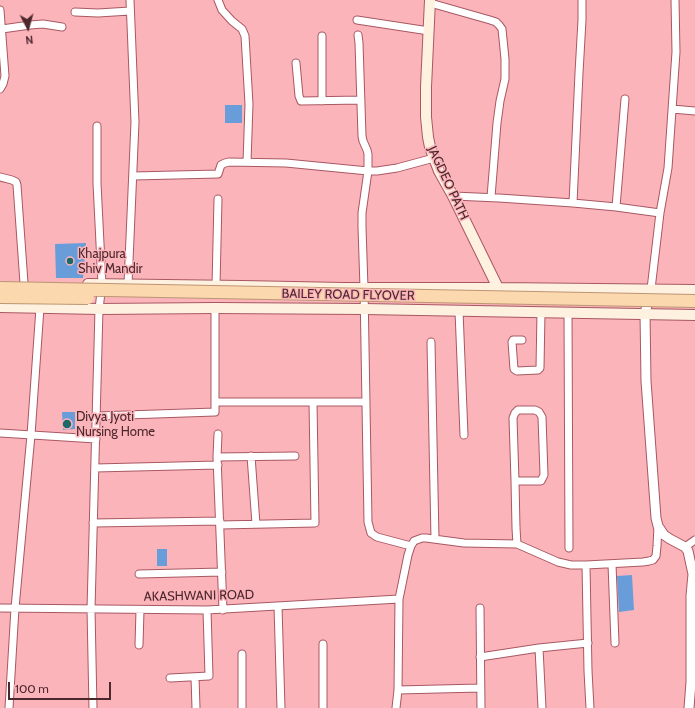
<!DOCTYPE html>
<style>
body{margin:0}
#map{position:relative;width:695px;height:708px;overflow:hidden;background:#fcb4bb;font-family:Cabin,sans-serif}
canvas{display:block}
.north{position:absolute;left:8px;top:8px;width:40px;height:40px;-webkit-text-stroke:3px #fcb4bb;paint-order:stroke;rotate:174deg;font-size:11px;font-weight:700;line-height:16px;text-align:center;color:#4b282c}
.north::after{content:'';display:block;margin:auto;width:14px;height:18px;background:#4b282c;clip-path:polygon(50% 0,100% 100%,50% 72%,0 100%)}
.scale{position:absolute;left:8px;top:682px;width:103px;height:18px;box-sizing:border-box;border:2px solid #4b282c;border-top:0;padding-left:5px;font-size:12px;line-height:14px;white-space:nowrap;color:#4b282c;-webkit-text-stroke:3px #fcb4bb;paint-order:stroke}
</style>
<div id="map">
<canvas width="695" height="708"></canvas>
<div class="north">N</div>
<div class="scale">100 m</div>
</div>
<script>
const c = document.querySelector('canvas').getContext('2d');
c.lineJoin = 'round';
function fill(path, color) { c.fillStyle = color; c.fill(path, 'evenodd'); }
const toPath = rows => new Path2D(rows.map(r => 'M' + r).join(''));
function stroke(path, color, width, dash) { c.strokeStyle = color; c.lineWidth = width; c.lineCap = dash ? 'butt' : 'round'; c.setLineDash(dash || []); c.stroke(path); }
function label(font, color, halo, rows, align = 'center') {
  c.font = font + ' Cabin,sans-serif'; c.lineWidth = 3; c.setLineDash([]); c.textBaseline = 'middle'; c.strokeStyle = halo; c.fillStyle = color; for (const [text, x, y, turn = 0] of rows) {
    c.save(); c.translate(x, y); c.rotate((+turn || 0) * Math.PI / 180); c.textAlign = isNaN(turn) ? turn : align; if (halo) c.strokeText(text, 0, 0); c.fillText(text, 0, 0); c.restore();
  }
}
fill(toPath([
 [225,105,242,105,242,123,225,123],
 [86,243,83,278,56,278,55,244],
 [62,412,75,412,75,429,63,430],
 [157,549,167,549,167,566,157,566],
 [632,575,634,610,619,612,617,576]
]), '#699dda');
const minor = toPath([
 [218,0,222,10,232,21,242,29,245,36,249,104,247,162],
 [430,3,490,20,496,22,499,25,502,29,505,59,505,79,500,101,497,123,491,197],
 [0,10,5,76,3,84,0,89],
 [75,12,98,13,130,11],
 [357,20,429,31],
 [2,29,30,25,43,24,62,27],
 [358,35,359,43,362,136,363,141,367,150,368,154,368,171,362,213,362,227,364,288,368,522,371,533,377,537,411,546],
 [322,36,322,101],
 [296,63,299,96,301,101,361,100],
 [672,109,695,111],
 [133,176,218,174,221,165,225,163,229,162,286,163,368,171,377,171,397,168,434,158],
 [0,177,12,180,16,182,17,185,24,283],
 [453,196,499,198,573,203,616,207,660,213],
 [573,203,579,73,582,20,582,0],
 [616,207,625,99],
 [128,284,135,122,130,0],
 [216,286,218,199],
 [651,289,660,213,668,168,676,52,675,0],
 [459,311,464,435],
 [568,312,569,548],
 [522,340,513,340,512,342,514,369,517,371,538,370,540,368,541,312],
 [431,342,435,539],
 [216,402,366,402],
 [97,416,215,412,215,308],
 [0,433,96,439],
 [218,434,217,457,223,610],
 [251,456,256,524],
 [217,457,295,456],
 [95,468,218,465],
 [515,481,541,481,544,475,542,417,539,412,535,410,518,410,515,413,513,418,515,481,516,528,517,544],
 [93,523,220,521],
 [220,525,315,523,313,402],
 [685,547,695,540],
 [612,564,615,643],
 [586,565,588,671,590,708],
 [139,574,222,572],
 [278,606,281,708],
 [0,608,207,610,399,599],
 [480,608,481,708],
 [323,644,323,708],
 [139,645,140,610],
 [539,648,588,643],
 [242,654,242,708],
 [480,657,539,648,542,708],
 [195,677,196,708],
 [170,678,209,676,207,610],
 [398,690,480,688],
 [9,708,15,608,31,435,40,308],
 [93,708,91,609,99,309,102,284,97,183,97,126],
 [396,708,398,690,399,599,408,555,411,546,414,541,422,538,426,538,464,543,517,544,558,562,571,565,586,565,643,562,649,561,653,560,656,556,657,546,658,526]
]);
const tertiary = toPath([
 [650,294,645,313,646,381,656,518,658,526,664,535,670,539,685,547,688,551,693,574,691,596,691,682,689,708]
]);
const secondary = toPath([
 [430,0,426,87,426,117,428,137,430,147,434,158,439,171,453,196,498,288],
 [88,284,242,286,344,288,498,288,695,290],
 [0,307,99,309,215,308,364,309,695,315]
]);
stroke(minor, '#a85862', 9);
stroke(tertiary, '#a85862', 11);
stroke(secondary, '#a85862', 12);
stroke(minor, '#fff', 7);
stroke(tertiary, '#fff', 9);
stroke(secondary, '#fef1e0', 10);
const trunkBridge = toPath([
 [0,288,695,301],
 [0,297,88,298]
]);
stroke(trunkBridge, '#bd9573', 14, []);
stroke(trunkBridge, '#fbd8ae', 12);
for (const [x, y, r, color] of [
 [70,261,4,"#1c6967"],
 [67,424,5,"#1c6967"]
]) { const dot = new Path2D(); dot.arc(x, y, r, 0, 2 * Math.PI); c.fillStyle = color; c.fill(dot); stroke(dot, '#fcb4bb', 1.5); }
label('13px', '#4b282c', '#fcb4bb', [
 ["JAGDEO PATH",448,183,65],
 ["BAILEY ROAD FLYOVER",348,295,1],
 ["AKASHWANI ROAD",199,596,-1]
]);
label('13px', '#4b282c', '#fcb4bb', [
 ["Khajpura",78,254],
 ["Shiv Mandir",78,269],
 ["Divya Jyoti",76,417],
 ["Nursing Home",76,432]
], 'left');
</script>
